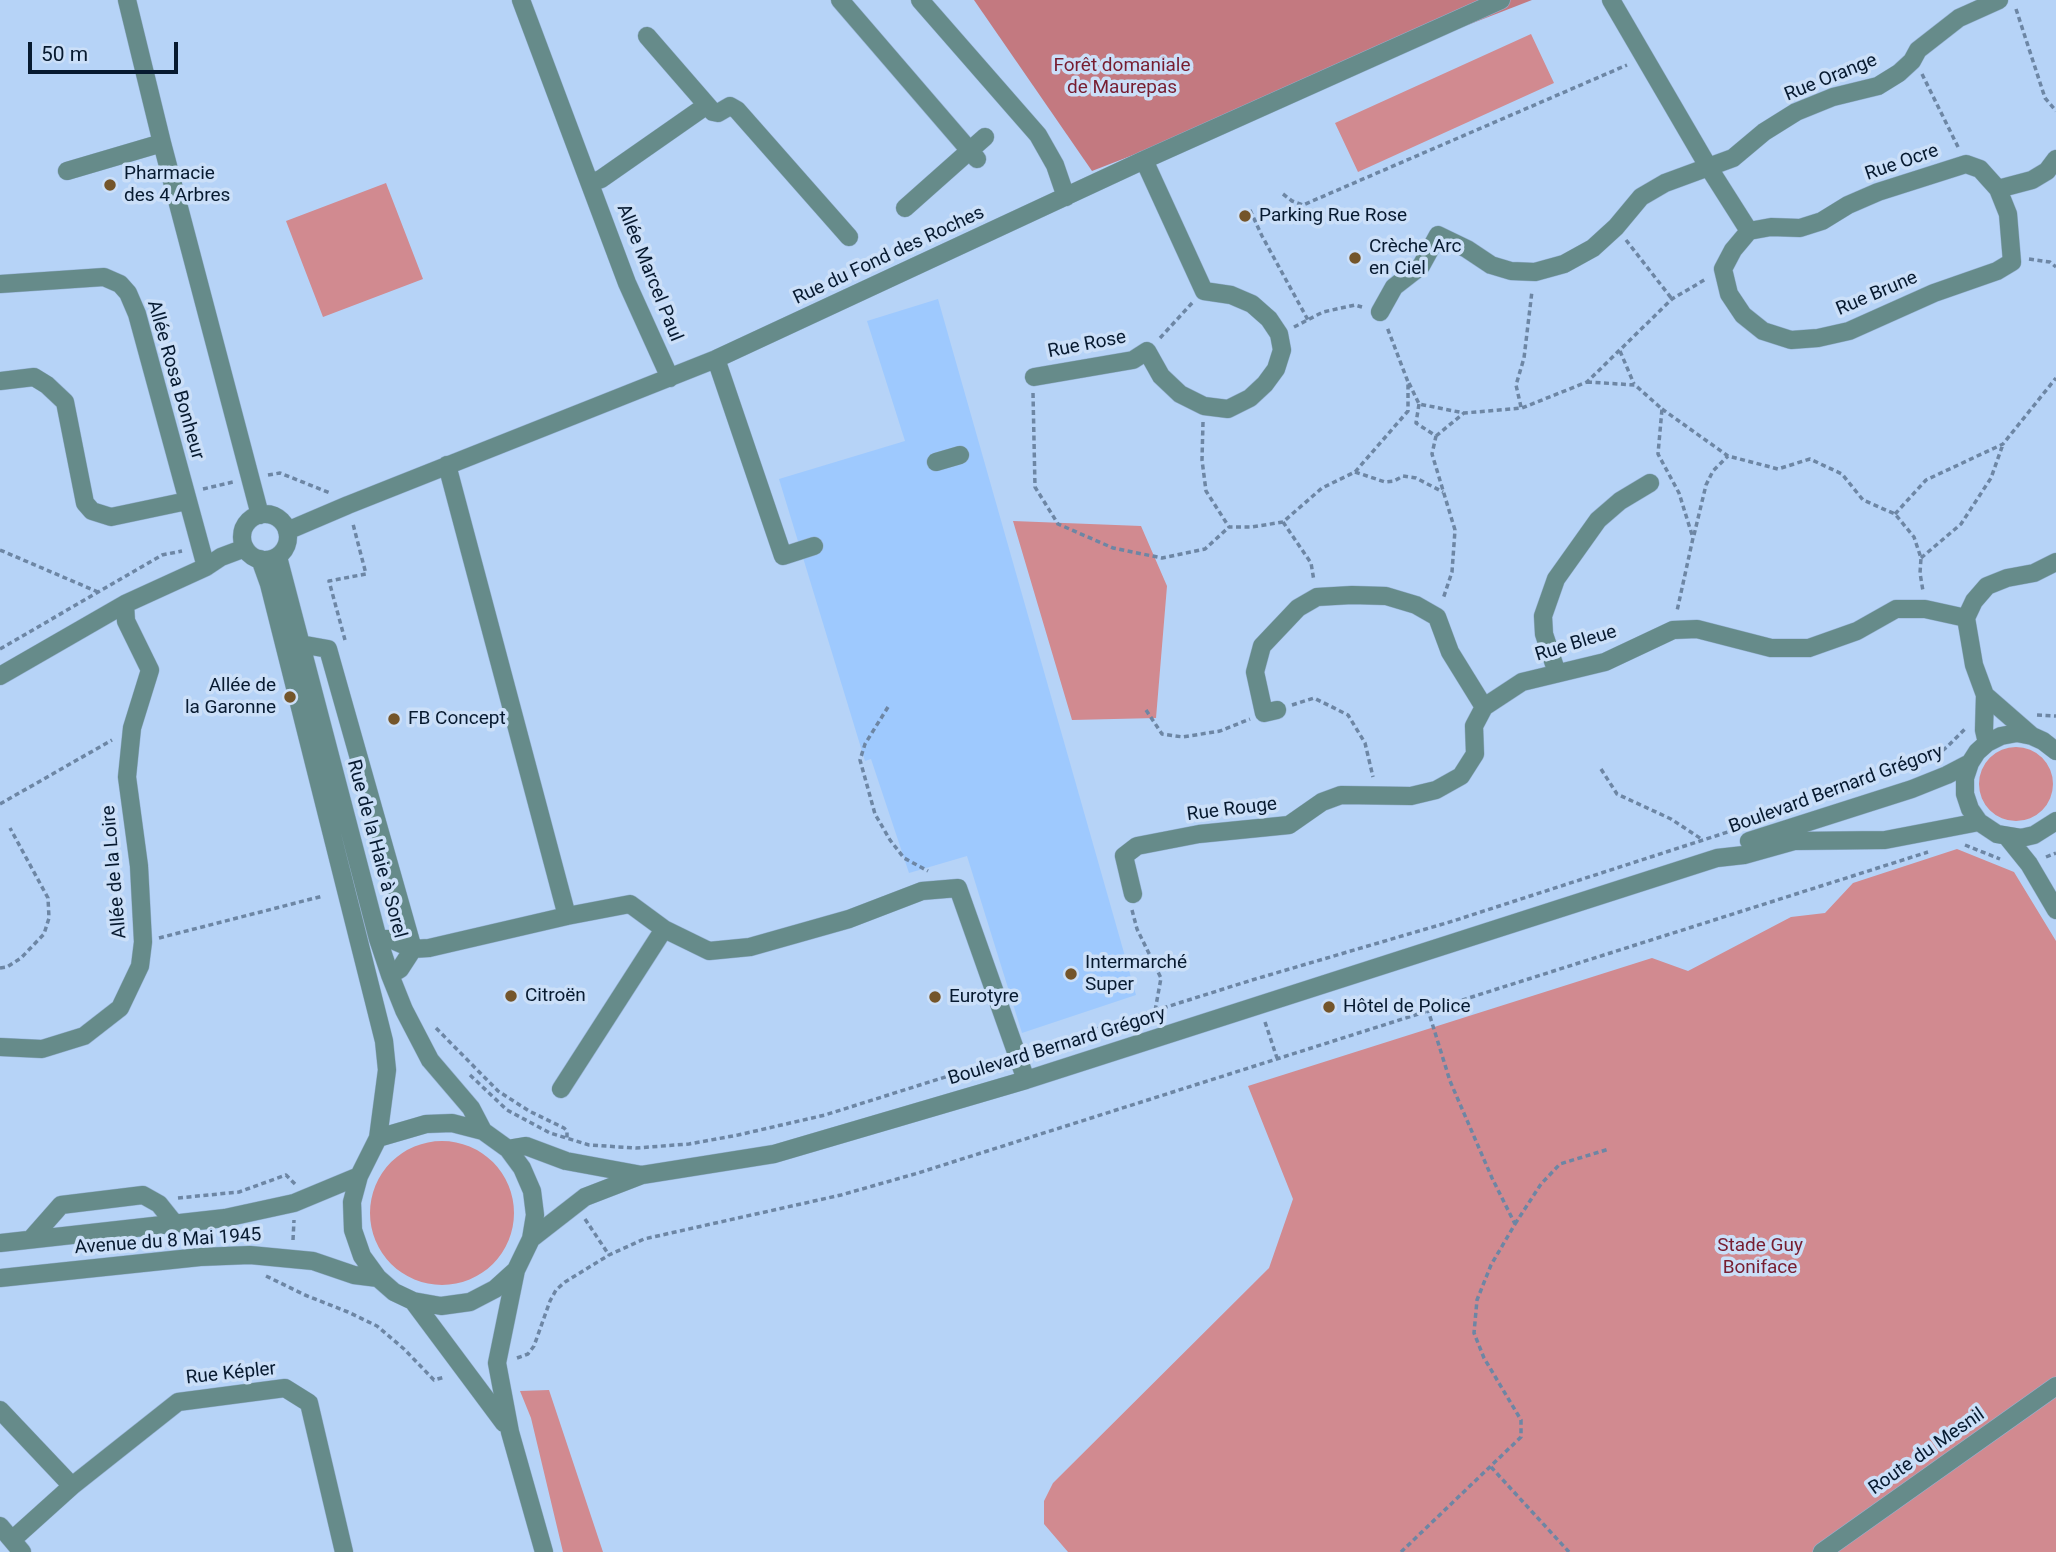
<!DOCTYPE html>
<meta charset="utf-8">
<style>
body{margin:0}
#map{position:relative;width:2056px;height:1552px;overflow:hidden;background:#b6d3f7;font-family:Roboto,sans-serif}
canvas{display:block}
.scale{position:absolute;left:28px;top:42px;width:150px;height:32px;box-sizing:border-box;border:4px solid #071a30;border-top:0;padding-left:9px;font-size:21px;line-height:24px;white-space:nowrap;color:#071a30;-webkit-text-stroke:5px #cbdff8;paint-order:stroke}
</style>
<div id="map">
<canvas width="2056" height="1552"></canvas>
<div class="scale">50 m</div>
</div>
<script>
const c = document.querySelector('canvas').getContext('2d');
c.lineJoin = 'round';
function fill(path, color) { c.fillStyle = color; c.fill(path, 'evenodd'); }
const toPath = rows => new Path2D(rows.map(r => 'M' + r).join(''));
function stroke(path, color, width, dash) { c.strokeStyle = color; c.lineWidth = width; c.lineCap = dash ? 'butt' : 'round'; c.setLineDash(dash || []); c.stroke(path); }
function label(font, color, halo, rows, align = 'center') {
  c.font = font + ' Roboto,sans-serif'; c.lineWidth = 7; c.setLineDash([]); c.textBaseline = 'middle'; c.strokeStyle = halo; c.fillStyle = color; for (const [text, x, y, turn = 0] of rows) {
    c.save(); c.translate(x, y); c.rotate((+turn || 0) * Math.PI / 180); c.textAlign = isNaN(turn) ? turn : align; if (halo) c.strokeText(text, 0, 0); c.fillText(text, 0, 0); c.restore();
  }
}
fill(toPath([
 [938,299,1136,995,1022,1033,967,856,909,873,871,759,865,761,779,479,905,441,867,321]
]), '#9ec9fe');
fill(toPath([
 [1531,34,1554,83,1358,172,1335,123],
 [386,183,423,279,323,317,286,221],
 [1013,521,1141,526,1167,586,1156,718,1072,720],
 '1979 784a37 37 0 1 1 74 0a37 37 0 1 1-74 0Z',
 [1957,849,2014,872,2056,941,2056,1552,1068,1552,1044,1524,1044,1501,1053,1483,1269,1268,1293,1199,1248,1086,1652,958,1688,971,1791,917,1825,913,1853,883],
 '370 1213a72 72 0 1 1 144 0a72 72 0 1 1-144 0Z',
 [549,1390,603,1552,563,1552,531,1418,520,1391]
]), '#d18a90');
fill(toPath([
 [974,0,1532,0,1092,171]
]), '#c37980');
const minor = toPath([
 [127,0,162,143,260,515],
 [521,0,627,283,670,378],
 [840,0,977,159],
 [920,0,1038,135,1055,165,1066,197],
 [1611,0,1709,168,1749,231],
 [647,36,713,112,718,113,730,106,737,110,849,237],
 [67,171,162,143],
 [590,183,601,179,707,105],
 [905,208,985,137],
 [1749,231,1733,250,1723,269,1729,294,1743,315,1763,331,1791,340,1818,338,1849,331,1934,293,1997,271,2012,262,2008,214,1998,189],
 [1749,231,1771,227,1800,228,1822,221,1848,205,1878,192,1966,164,1980,169,1998,189,2032,180,2047,171,2056,159],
 [0,284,104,277,120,284,128,293,137,314,206,567],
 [1380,312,1394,287,1421,266,1438,235,1467,249,1491,265,1511,271,1535,272,1564,264,1593,248,1616,227,1641,197,1665,183,1733,158,1764,132,1796,112,1833,97,1878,86,1899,73,1912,61,1918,50,1959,18,1999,0],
 [716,359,783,556,814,546],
 [1034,377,1133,360,1147,351,1161,376,1180,394,1204,406,1228,409,1250,398,1265,384,1276,369,1282,350,1279,334,1269,319,1252,304,1231,295,1204,291,1144,160],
 [0,381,34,377,47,385,65,402,85,503,92,511,111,517,187,501],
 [936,462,960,455],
 [447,465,567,916],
 '242 537a23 23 0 1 1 46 0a23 23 0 1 1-46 0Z',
 [287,531,348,505,716,359,1144,160,1501,0],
 [278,557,378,939,390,975,404,1010,430,1060,471,1108,483,1131],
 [260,559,269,584,384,1041,387,1070,378,1138],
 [300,644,328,649,413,949,400,969,390,975],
 [1557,673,1544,634,1543,616,1556,579,1598,520,1620,501,1650,483],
 [0,676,125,604,206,567,221,557,245,548],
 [1985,695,2032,736],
 [1484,707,1522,682,1605,662,1673,630,1697,629,1771,648,1809,648,1857,631,1896,609,1925,609,1966,618],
 [1987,743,1984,730,1985,695,1974,665,1966,618,1974,601,1987,586,2007,578,2034,573,2056,562],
 [2056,751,2043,741,2032,736,2017,733,2001,736,1987,743,1977,752,1970,763,1965,778,1965,794,1970,809,1979,822,1997,834,2021,838,2034,835,2056,821],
 [2008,838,2029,864,2056,910],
 [1749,841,1912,789,1947,775,1970,763],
 [1133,894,1124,856,1137,846,1199,834,1289,825,1322,802,1341,795,1411,796,1436,790,1461,776,1475,754,1474,726,1484,707,1450,652,1437,617,1416,605,1386,596,1352,595,1317,597,1298,608,1262,646,1255,672,1264,713,1277,710],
 [378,939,390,939,413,949,429,948,567,916,630,904,664,929,709,951,750,947,849,919,922,891,958,888,1026,1080],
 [0,1047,42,1049,84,1036,120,1008,140,966,143,942,139,866,127,777,132,728,150,670,126,621,125,604],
 [561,1089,664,929],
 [508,1149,526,1146,566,1161,642,1175],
 [31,1239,61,1205,143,1195,159,1204,175,1224],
 [531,1239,585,1197,642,1175,774,1154,1026,1080,1717,858,1744,855,1794,841,1885,840,1979,822],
 [0,1243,225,1218,294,1203,359,1176],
 [516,1270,495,1289,470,1302,441,1306,413,1301,394,1292,378,1278,362,1256,353,1230,352,1202,359,1176,378,1138,426,1124,452,1123,483,1131,508,1149,522,1168,532,1191,535,1215,531,1239,516,1270,497,1363,510,1432,544,1552],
 [0,1278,200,1257,250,1255,313,1261,354,1275,378,1278],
 [413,1301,504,1423],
 [0,1410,72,1486],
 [0,1526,22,1552],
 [12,1540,72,1486,178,1402,285,1388,309,1403,344,1552],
 [1822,1552,2056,1386]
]);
stroke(minor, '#96b2d3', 19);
stroke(toPath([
 [2016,9,2045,98,2056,111],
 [1922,74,1959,149],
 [1283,194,1292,201,1303,205,1627,65],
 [1250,210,1262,236,1308,320],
 [1626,240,1672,299],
 [2029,259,2050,262,2056,267],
 [1294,327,1323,312,1355,305,1362,307],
 [1160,338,1193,302],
 [1620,351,1634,384],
 [1587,382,1635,385,1662,409,1658,454,1679,493,1693,538,1677,611],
 [1409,383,1419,404,1464,413,1522,408,1587,382,1672,299,1706,279],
 [1033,393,1035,487,1058,524,1113,548,1162,558,1205,549,1229,527],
 [1419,404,1416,423,1436,436,1432,454,1455,530,1452,572,1443,599],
 [1521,407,1516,385,1524,358,1532,291],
 [1662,409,1728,456,1778,469,1810,459,1842,474,1863,500,1895,514,1914,537,1921,558,1920,573,1923,591],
 [1203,422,1202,460,1206,491,1229,527,1252,527,1283,522,1322,488,1355,472,1408,411,1408,382,1387,327],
 [1436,436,1464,413],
 [1355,472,1385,482,1394,481,1403,476,1416,478,1443,492],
 [268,475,280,473,330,493],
 [203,489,233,482],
 [1895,514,1926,480,2003,444,2056,378],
 [1283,522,1311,563,1314,581],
 [1694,535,1706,485,1713,471,1728,456],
 [0,550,98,592],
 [1921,558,1961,524,1991,478,2003,444],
 [345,640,329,581,366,574,353,524],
 [0,649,162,555,182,551],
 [1292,705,1314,698,1348,715,1365,743,1373,777],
 [888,707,865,744,860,760,875,814,890,840,904,858,928,871],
 [1146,710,1162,734,1183,737,1220,731,1250,719],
 [2037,715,2056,716],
 [1929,761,1947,747,1965,729],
 [1601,769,1617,794,1671,819,1703,840],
 [0,804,112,740],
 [1965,845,2000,859],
 [2046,857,2056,853],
 [1132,910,1137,929,1161,978,1155,1011],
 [159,938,323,896],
 [0,968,7,967,21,958,44,934,49,918,48,898,10,828],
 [1265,1022,1277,1058],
 [436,1028,498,1091,529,1111,564,1128,567,1131,567,1141],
 [1033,1049,1252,980,1453,921,1734,830],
 [470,1075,507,1110,550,1133,589,1145,636,1148,689,1144,738,1135,825,1115,999,1060],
 [178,1198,239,1192,286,1175,295,1184],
 [585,1219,609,1255],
 [1515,1224,1541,1184,1560,1164,1609,1149],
 [293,1240,294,1220],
 [266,1276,305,1295,348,1312,377,1326,404,1349,434,1380,445,1377],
 [517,1358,528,1354,534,1346,550,1301,556,1290,565,1282,609,1255,644,1239,841,1195,918,1173,1928,852],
 [1491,1467,1569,1552],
 [1401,1552,1521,1437,1521,1420,1484,1358,1474,1333,1477,1300,1491,1265,1515,1224,1492,1178,1450,1081,1428,1010]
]), '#6d86a4', 3.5, [5, 3.5]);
stroke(minor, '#668b8a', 18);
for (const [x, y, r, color] of [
 [110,185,7,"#74552a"],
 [1245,216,7,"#74552a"],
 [1355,258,7,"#74552a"],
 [290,697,7,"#74552a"],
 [394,719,7,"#74552a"],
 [1071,974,7,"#74552a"],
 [511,996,7,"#74552a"],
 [935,997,7,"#74552a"],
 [1329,1007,7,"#74552a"]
]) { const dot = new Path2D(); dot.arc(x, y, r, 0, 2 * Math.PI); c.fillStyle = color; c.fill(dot); stroke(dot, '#cbdff8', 2.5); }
label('19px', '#771d30', '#cbdff8', [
 ["Forêt domaniale",1122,66],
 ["de Maurepas",1122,88],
 ["Stade Guy",1760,1246],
 ["Boniface",1760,1268]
]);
label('19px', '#071a30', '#cbdff8', [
 ["Rue Orange",1831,78,-22],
 ["Rue Ocre",1902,163,-19],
 ["Rue du Fond des Roches",889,256,-25],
 ["Allée Marcel Paul",649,273,68],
 ["Rue Brune",1877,294,-23],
 ["Rue Rose",1087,345,-11],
 ["Allée Rosa Bonheur",175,380,74],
 ["Rue Bleue",1576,644,-17],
 ["Boulevard Bernard Grégory",1836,790,-20],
 ["Rue Rouge",1232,810,-7],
 ["Rue de la Haie à Sorel",376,849,75],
 ["Allée de la Loire",115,872,-95],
 ["Boulevard Bernard Grégory",1057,1047,-17],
 ["Avenue du 8 Mai 1945",168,1242,-4],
 ["Rue Képler",231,1374,-6],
 ["Route du Mesnil",1927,1452,-35]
]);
label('19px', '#071a30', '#cbdff8', [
 ["Pharmacie",124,174],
 ["des 4 Arbres",124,196],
 ["Parking Rue Rose",1259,216],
 ["Crèche Arc",1369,247],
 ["en Ciel",1369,269],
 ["Allée de",276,686,"right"],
 ["la Garonne",276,708,"right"],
 ["FB Concept",408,719],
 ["Intermarché",1085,963],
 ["Super",1085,985],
 ["Citroën",525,996],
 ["Eurotyre",949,997],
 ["Hôtel de Police",1343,1007]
], 'left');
</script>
